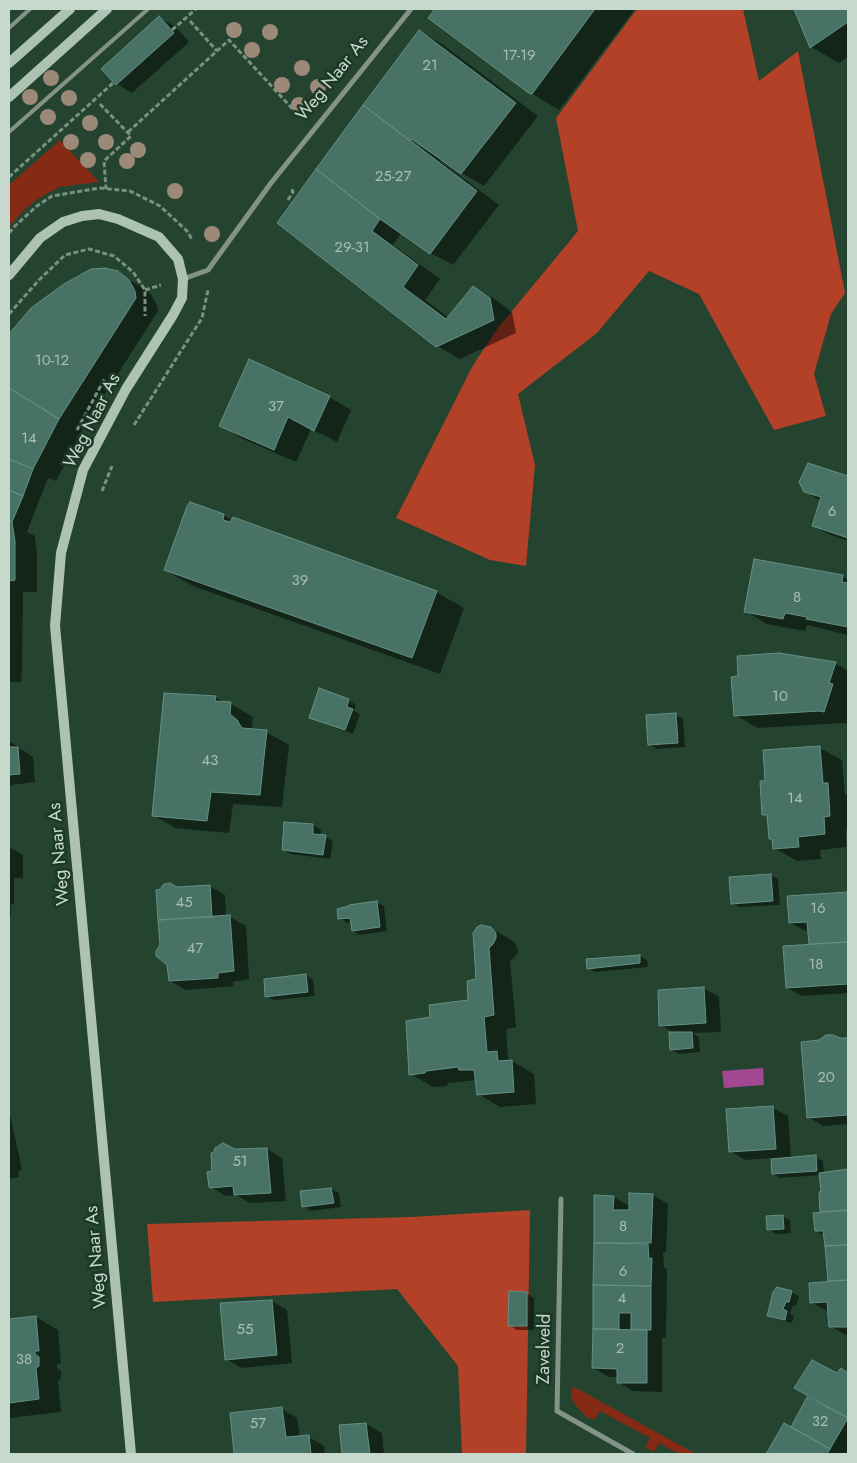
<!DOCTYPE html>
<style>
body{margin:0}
#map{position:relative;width:857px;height:1463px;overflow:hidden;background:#254430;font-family:Jost,sans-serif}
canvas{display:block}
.frame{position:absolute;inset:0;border:10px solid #c7d8cc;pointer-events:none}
</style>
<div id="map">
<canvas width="857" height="1463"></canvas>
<div class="frame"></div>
</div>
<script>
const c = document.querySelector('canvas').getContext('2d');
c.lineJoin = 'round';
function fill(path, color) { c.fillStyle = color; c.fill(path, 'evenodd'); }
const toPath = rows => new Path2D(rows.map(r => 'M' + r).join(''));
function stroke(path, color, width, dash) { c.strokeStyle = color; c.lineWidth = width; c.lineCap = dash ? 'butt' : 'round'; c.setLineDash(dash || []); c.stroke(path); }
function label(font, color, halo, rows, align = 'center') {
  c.font = font + ' Jost,sans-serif'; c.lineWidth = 5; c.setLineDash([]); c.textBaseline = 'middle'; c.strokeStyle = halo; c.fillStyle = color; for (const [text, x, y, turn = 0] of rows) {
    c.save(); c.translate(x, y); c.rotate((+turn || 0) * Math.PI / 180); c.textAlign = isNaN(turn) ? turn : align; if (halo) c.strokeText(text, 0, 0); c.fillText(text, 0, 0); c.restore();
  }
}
fill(toPath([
 [60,140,99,182,59,187,36,200,23,211,9,227,9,185],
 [572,1387,578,1389,696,1454,679,1454,659,1443,654,1452,645,1447,650,1438,600,1411,594,1420,587,1417,578,1408,571,1398]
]), '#842a15');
fill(toPath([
 [637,9,743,9,759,81,798,51,845,293,831,314,814,374,826,416,774,430,699,294,649,271,597,333,518,394,535,465,526,566,490,560,396,518,472,367,497,329,578,231,556,118],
 [530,1210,526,1454,462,1454,458,1366,397,1289,153,1302,147,1224,411,1217]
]), '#b34127');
fill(toPath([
 [763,1068,764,1085,724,1088,722,1071]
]), '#a34793');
fill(toPath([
 [437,9,635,9,559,110,531,93,430,18],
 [795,9,848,9,848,57,839,63,811,47],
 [159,18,175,26,189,42,132,93,117,84],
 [419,31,442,44,538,116,484,186,462,173,442,159,440,161,499,205,453,265,430,253,402,232,393,245,440,279,425,300,449,318,474,287,496,300,512,312,516,333,460,359,437,346,278,223],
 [405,136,431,151,436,156,404,138],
 [117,273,140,286,151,294,157,305,158,311,81,432,56,481,48,478,27,532,35,536,37,554,37,592,23,592,22,669,21,682,9,682,9,336,32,309],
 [329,397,351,410,337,442,311,429,296,462,243,439,221,426],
 [808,464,848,478,848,541,828,534,813,526,821,501,805,491],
 [223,515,233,521,436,592,464,608,440,674,193,586,165,570],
 [842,576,848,580,848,635,807,625,805,631,767,624,745,611],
 [835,663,848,671,848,717,846,724,843,723,758,728,735,715,739,677],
 [215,697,225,703,231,704,253,717,252,728,256,730,266,732,289,745,282,807,233,804,229,833,175,828,153,815],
 [348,700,356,705,354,711,360,714,353,734,317,721,310,717],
 [675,714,683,719,685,747,657,749,649,744],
 [9,741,33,757,35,782,11,785,9,792],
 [820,748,842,760,845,794,848,796,848,829,846,829,846,847,820,850,821,859,797,861,774,848,773,840,770,838,769,817,763,814],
 [285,823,313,825,321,830,320,836,325,837,333,841,330,859,291,854,283,850],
 [9,847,23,855,23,878,14,878,14,904,11,905,11,917,9,917],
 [771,875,778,879,780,905,739,907,732,903],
 [209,886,225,895,226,917,230,917,246,926,249,979,233,982,233,986,186,990,170,981,168,965,162,945,177,888],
 [848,893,848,993,802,996,787,988,810,946,809,931,806,931,790,923,789,897],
 [376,902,384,906,387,931,360,935,353,931,352,922,347,923,340,918],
 [491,928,513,941,517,947,518,952,515,957,510,961,516,1027,506,1029,508,1059,534,1074,536,1104,500,1107,478,1094,476,1080,448,1083,447,1086,433,1087,411,1074,432,1018,469,1001,477,980],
 [640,956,647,960,648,967,595,972,588,968],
 [306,975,313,980,315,996,274,1000,266,996],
 [704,988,719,997,721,1032,692,1033,699,1037,700,1052,679,1054,672,1050,675,1034,661,1025],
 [848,1039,848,1124,823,1126,808,1117,840,1040],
 [773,1108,788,1116,791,1158,815,1157,823,1161,824,1174,848,1171,848,1335,846,1335,830,1326,829,1311,827,1311,812,1303,829,1283,825,1236,816,1231,821,1213,820,1193,822,1192,821,1175,780,1178,773,1174,772,1158,745,1160,730,1151],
 [9,1109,22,1170,18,1172,19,1177,9,1179],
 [267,1149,282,1158,286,1201,250,1203,236,1195,226,1196,211,1187,214,1172,235,1151],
 [331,1189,339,1193,341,1207,311,1211,303,1206],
 [653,1195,668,1204,666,1252,663,1252,664,1267,667,1269,666,1338,662,1338,662,1392,633,1391,618,1382,618,1377,609,1377,593,1368,595,1196,614,1197,631,1207],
 [782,1216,790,1220,791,1233,776,1234,768,1229],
 [791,1292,799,1296,796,1306,793,1305,790,1314,794,1316,792,1323,776,1319,769,1315],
 [526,1293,534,1298,534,1330,517,1330,509,1325],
 [272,1301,287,1310,292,1363,242,1368,226,1359],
 [36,1317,58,1330,61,1363,57,1364,57,1368,61,1371,61,1377,60,1380,58,1381,61,1412,9,1418,9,1320],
 [841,1370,848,1374,847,1454,768,1454,784,1425,792,1429,809,1396,837,1375],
 [282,1409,297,1418,300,1438,309,1437,324,1446,325,1454,235,1454,231,1414],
 [366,1424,382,1433,384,1454,343,1454,340,1427]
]), '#0007');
const building = toPath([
 [435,9,595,9,532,94,530,94,428,18,435,9],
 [794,9,848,9,848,22,810,48,794,9],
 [159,16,174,33,116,85,101,69,159,16],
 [419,30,516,103,461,174,412,139,410,141,363,105,419,30],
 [363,105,477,191,430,254,380,219,316,169,363,105],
 [316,169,380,219,372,231,418,265,403,287,446,319,473,286,490,298,494,320,436,347,277,223,316,169],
 [105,268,118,271,129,280,135,291,136,298,59,419,9,388,9,334,31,308,64,284,91,269,105,268],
 [249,359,330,396,314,431,288,417,274,450,219,426,249,359],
 [9,388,59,419,33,469,9,459,9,388],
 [9,459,33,469,23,496,9,490,9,459],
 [808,463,848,476,848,538,812,526,821,497,804,492,799,482,808,463],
 [9,490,23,496,12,522,9,521,9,490],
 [190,502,224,514,223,520,230,522,233,517,437,591,412,658,164,570,187,506,190,502],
 [9,521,12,522,15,541,15,580,9,581,9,521],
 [754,559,843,575,842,582,848,583,848,627,806,619,807,617,785,613,783,619,744,612,754,559],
 [779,653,836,662,829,683,833,684,824,712,820,711,734,716,731,677,738,676,737,656,779,653],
 [319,688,349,699,347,707,353,709,345,730,309,718,319,688],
 [164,693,216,696,215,701,231,702,230,714,237,720,242,728,267,730,260,795,211,792,207,821,152,816,164,693],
 [676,713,678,743,648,745,646,715,676,713],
 [820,746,823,783,828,783,830,816,824,817,825,834,798,837,799,847,773,849,772,839,769,839,767,815,762,815,760,781,765,781,763,750,820,746],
 [9,747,18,747,20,774,9,775,9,747],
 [284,822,313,824,313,834,326,835,323,855,282,850,284,822],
 [771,874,773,901,731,904,729,877,771,874],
 [170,883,177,887,210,885,212,917,158,920,156,890,160,889,164,884,170,883],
 [848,892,848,942,809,944,807,922,789,923,787,896,848,892],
 [377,901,380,927,352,931,350,918,338,919,337,909,349,906,349,905,377,901],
 [230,915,234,971,218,973,218,978,169,981,167,965,156,956,156,951,160,945,158,920,230,915],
 [481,925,491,927,496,933,496,938,493,944,489,948,494,1015,484,1017,487,1052,497,1051,498,1061,512,1060,514,1092,477,1095,474,1070,459,1070,458,1067,426,1071,425,1073,409,1075,406,1021,430,1017,429,1005,468,1000,467,981,476,979,473,933,477,927,481,925],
 [848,942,848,984,786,988,783,946,848,942],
 [640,955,640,963,587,969,586,959,640,955],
 [306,974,308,992,265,997,264,979,306,974],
 [704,987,706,1023,659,1026,658,990,704,987],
 [669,1032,692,1032,693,1048,670,1050,669,1032],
 [826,1035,833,1035,840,1038,848,1038,848,1115,807,1118,801,1042,819,1040,826,1035],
 [773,1106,776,1149,729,1152,726,1109,773,1106],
 [223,1143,235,1149,267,1148,271,1193,234,1195,233,1186,210,1188,209,1187,207,1172,212,1171,211,1153,214,1152,215,1148,223,1143],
 [816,1155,817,1171,772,1174,771,1159,816,1155],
 [848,1169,848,1210,820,1212,819,1192,821,1191,819,1173,848,1169],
 [331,1188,334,1203,302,1207,300,1191,331,1188],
 [629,1193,653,1194,651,1243,594,1243,594,1195,614,1196,613,1210,629,1210,629,1193],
 [848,1210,848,1245,825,1246,823,1231,815,1231,813,1213,848,1210],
 [783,1215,784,1229,767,1230,766,1216,783,1215],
 [594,1243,648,1244,649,1259,652,1258,651,1286,593,1285,594,1243],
 [848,1245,848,1280,828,1281,825,1246,848,1245],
 [848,1280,848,1327,829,1327,827,1302,810,1303,809,1283,848,1280],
 [593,1285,651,1286,651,1330,631,1329,631,1313,619,1313,619,1329,593,1329,593,1285],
 [777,1287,792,1291,789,1302,786,1302,783,1309,787,1311,785,1320,767,1316,773,1292,777,1287],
 [509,1291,527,1292,527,1326,508,1326,509,1291],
 [272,1300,277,1355,225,1360,220,1303,272,1300],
 [36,1316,39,1351,35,1351,35,1354,39,1357,39,1366,36,1368,39,1399,9,1403,9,1319,36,1316],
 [593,1329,647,1330,647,1383,617,1383,617,1369,592,1368,593,1329],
 [812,1360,837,1373,841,1368,848,1373,848,1418,794,1388,812,1360],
 [807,1397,848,1418,830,1449,791,1427,807,1397],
 [282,1407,286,1437,309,1435,311,1454,234,1454,230,1413,282,1407],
 [366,1423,370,1454,342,1454,339,1425,366,1423],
 [784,1423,830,1449,827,1454,766,1454,784,1423]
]);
fill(building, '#487266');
stroke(building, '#659083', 1);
stroke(toPath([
 [190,21,217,51],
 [172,30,196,9],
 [100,104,131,136,104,161,106,189],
 [128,132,229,40,300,117],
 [9,177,113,83],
 [288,200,293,192,291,188],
 [9,233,16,225,37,206,52,196,100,188,130,191,160,206,188,232,192,240],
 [145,290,161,285],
 [9,314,39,280,65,255,89,249,114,256,133,272,145,290,145,316],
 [134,425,202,318,208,290],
 [77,430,105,378],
 [102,491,112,466]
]), '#799181', 3, [5, 2.5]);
stroke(toPath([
 [9,28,30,9],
 [9,132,148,9]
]), '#849388', 4);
stroke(toPath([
 [183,279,208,270,271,183,411,9],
 [561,1199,557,1411,633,1454]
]), '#849388', 5);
stroke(toPath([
 [9,63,70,9],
 [9,97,107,9],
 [9,275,40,238,63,222,82,216,99,214,118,219,159,237,178,259,183,279,182,298,173,315,126,389,83,470,61,553,55,626,131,1454]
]), '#acc3b3', 10);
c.fillStyle = '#9c8978';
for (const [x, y] of [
 [234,30],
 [270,32],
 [252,50],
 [302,68],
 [51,78],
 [282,85],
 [318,87],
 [30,97],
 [69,98],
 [299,105],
 [48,117],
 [90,123],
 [71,142],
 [106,142],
 [138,150],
 [88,160],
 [127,161],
 [175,191],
 [212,234]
]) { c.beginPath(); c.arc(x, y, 8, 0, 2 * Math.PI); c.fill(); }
label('15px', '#a7beb2', null, [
 ["17-19",519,56],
 ["21",430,66],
 ["25-27",393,177],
 ["29-31",352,248],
 ["10-12",52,361],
 ["37",276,407],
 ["14",29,439],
 ["6",832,512],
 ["39",300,581],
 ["8",797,598],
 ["10",780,697],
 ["43",210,761],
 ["14",795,799],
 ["45",184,903],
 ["16",818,909],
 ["47",195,949],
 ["18",816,965],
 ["20",826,1078],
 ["51",240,1162],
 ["8",623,1227],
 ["6",623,1272],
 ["4",622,1299],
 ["55",245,1330],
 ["2",620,1349],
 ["38",24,1360],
 ["32",820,1422],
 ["57",258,1424]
]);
label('18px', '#c7d8cc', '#1b3926', [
 ["Weg Naar As",333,79,-51],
 ["Weg Naar As",93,421,-63],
 ["Weg Naar As",60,854,-95],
 ["Weg Naar As",97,1257,-95],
 ["Zavelveld",545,1349,-89]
]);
</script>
